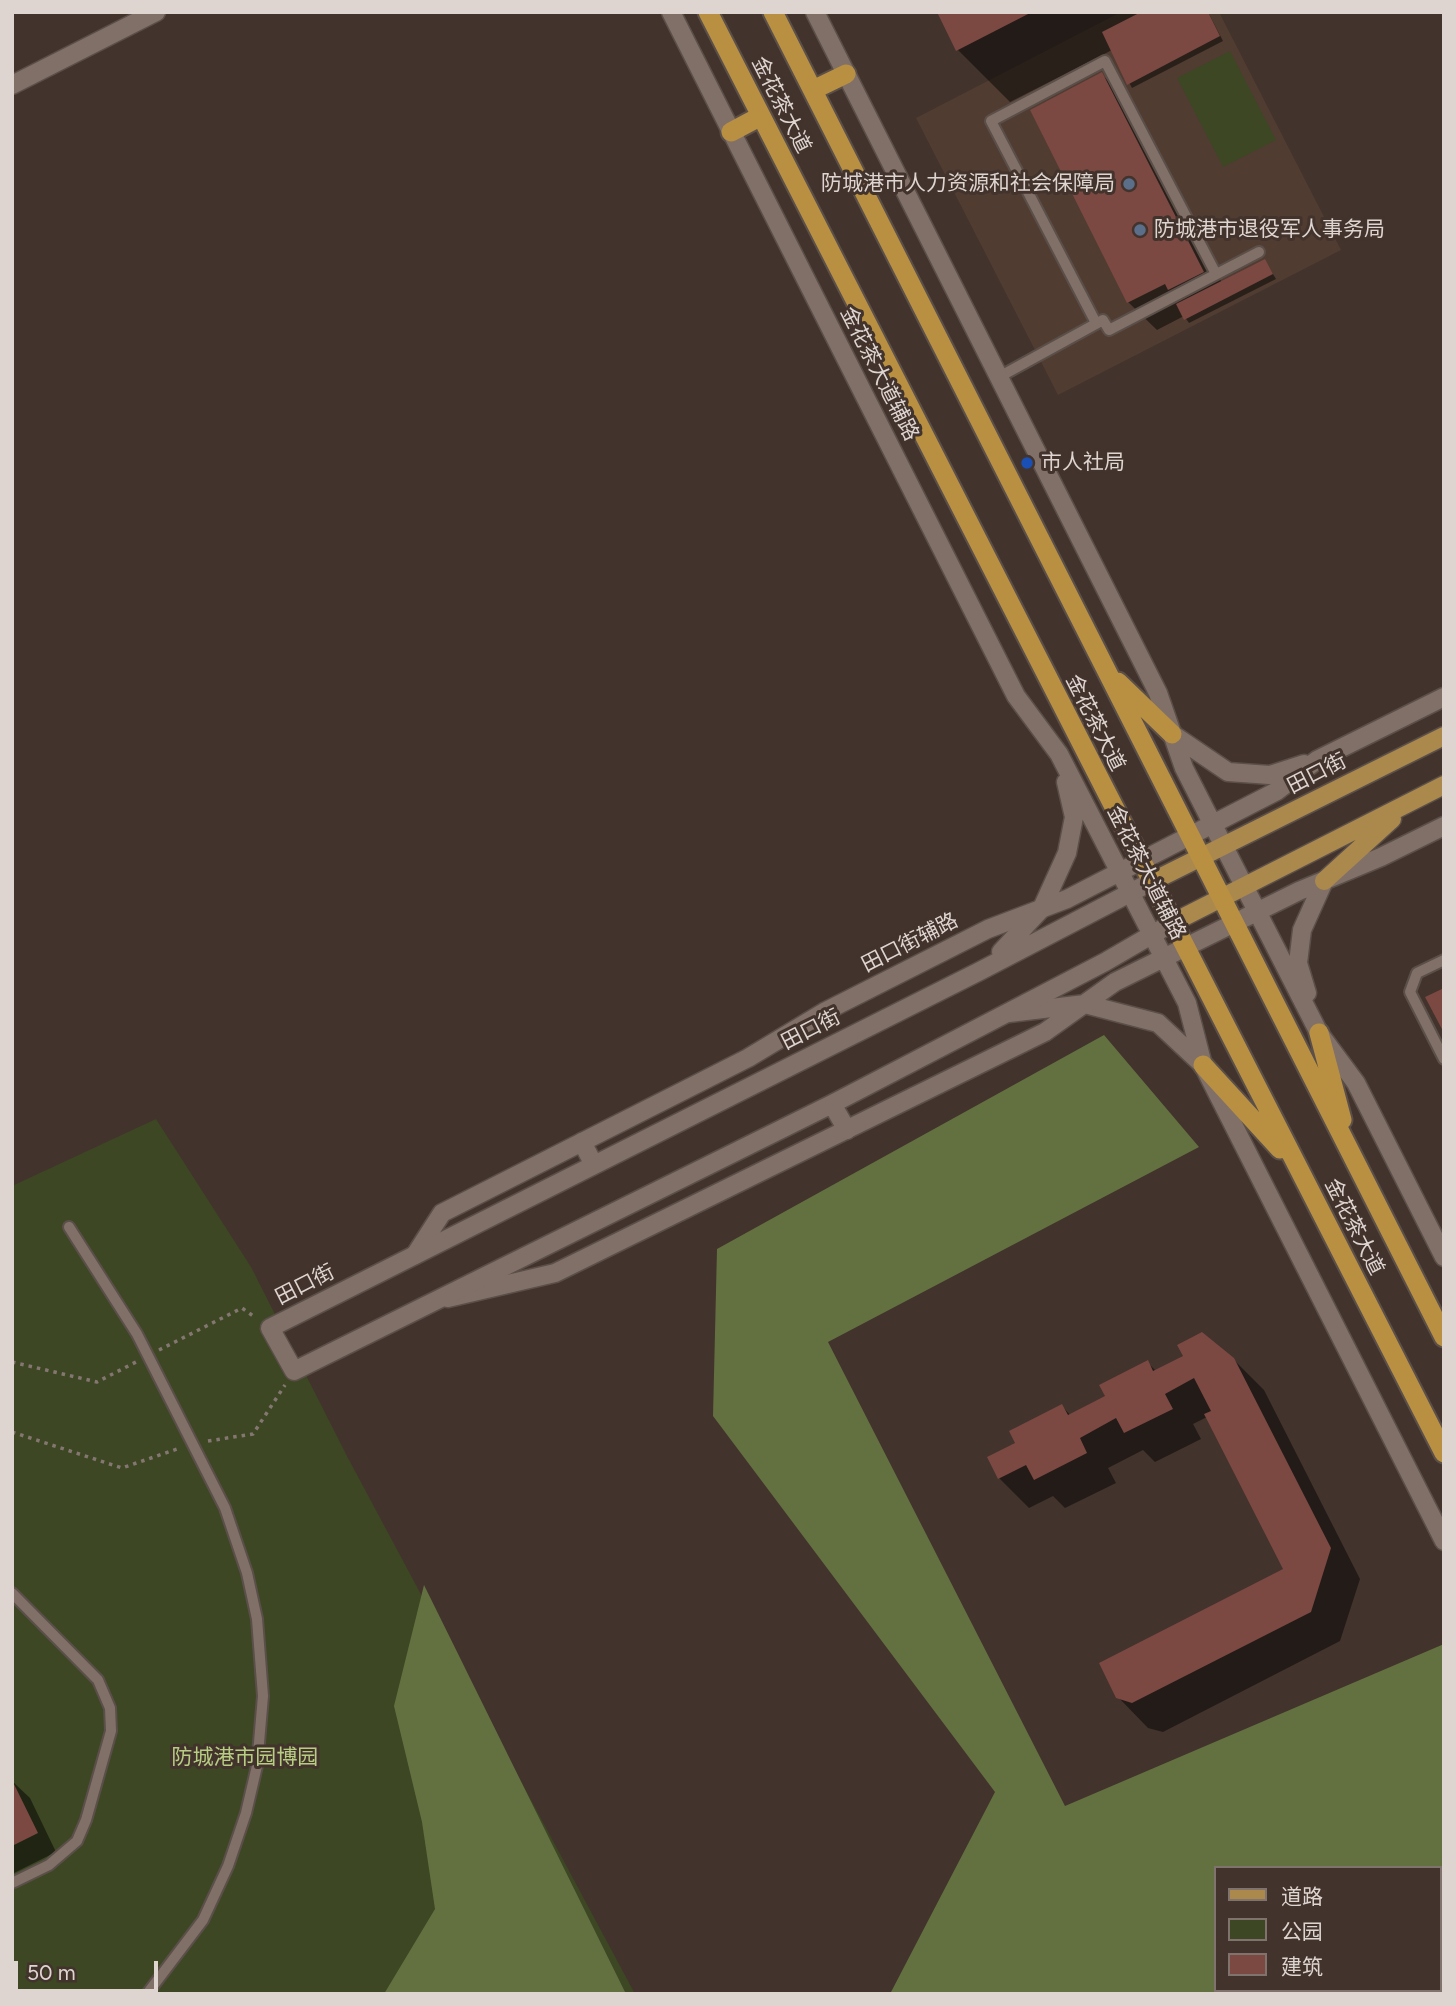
<!DOCTYPE html>
<meta charset="utf-8">
<style>
body{margin:0}
#map{position:relative;width:1456px;height:2006px;overflow:hidden;background:#42332c;font-family:Figtree,"Noto Sans SC",sans-serif}
canvas{display:block}
.frame{position:absolute;inset:0;border:14px solid #ded4d0;pointer-events:none}
.legend{position:absolute;left:1214px;top:1866px;width:228px;height:126px;box-sizing:border-box;background:#42332c;border:2px solid #80736e;margin:0;padding:9px 12px;list-style:none;font-size:21px;color:#ded4d0}
.legend li{display:flex;align-items:center;gap:14px;height:35px}
.legend b{width:35px;border:2px solid #80736e}
.scale{position:absolute;left:14px;top:1961px;width:144px;height:32px;box-sizing:border-box;border:4px solid #ded4d0;border-top:0;padding-left:9px;font-size:21px;line-height:24px;white-space:nowrap;color:#ded4d0;-webkit-text-stroke:5px #42332c;paint-order:stroke}
</style>
<div id="map">
<canvas width="1456" height="2006"></canvas>
<div class="frame"></div>
<ul class="legend">
<li><b style="height:9px;background:#ab884c"></b>道路</li>
<li><b style="height:19px;background:#3d4724"></b>公园</li>
<li><b style="height:19px;background:#7b4842"></b>建筑</li>
</ul>
<div class="scale">50 m</div>
</div>
<script>
const c = document.querySelector('canvas').getContext('2d');
c.lineJoin = 'round';
function fill(path, color) { c.fillStyle = color; c.fill(path, 'evenodd'); }
const toPath = rows => new Path2D(rows.map(r => 'M' + r).join(''));
function stroke(path, color, width, dash) { c.strokeStyle = color; c.lineWidth = width; c.lineCap = dash ? 'butt' : 'round'; c.setLineDash(dash || []); c.stroke(path); }
function label(font, color, halo, rows, align = 'center') {
  c.font = font + ' Figtree,"Noto Sans SC",sans-serif'; c.lineWidth = 6; c.setLineDash([]); c.textBaseline = 'middle'; c.strokeStyle = halo; c.fillStyle = color; for (const [text, x, y, turn = 0] of rows) {
    c.save(); c.translate(x, y); c.rotate((+turn || 0) * Math.PI / 180); c.textAlign = isNaN(turn) ? turn : align; if (halo) c.strokeText(text, 0, 0); c.fillText(text, 0, 0); c.restore();
  }
}
fill(toPath([
 [1121,12,1219,12,1341,250,1058,395,916,118]
]), '#503c31');
fill(toPath([
 [1230,51,1276,140,1223,167,1177,78],
 [156,1119,251,1267,349,1460,635,1994,12,1994,12,1186]
]), '#3d4724');
fill(toPath([
 [1104,1035,1199,1147,828,1342,1065,1806,1444,1644,1444,1994,890,1994,995,1792,713,1416,717,1249],
 [1216,1868,1440,1868,1440,1990,1216,1990],
 [424,1585,626,1994,384,1994,435,1909,422,1822,394,1706]
]), '#637141');
fill(toPath([
 [939,12,1208,12,1223,41,1132,88,1112,50,1010,102,958,50],
 [1101,74,1130,102,1222,283,1265,261,1276,279,1189,323,1184,316,1157,330,1128,302],
 [1233,1359,1264,1390,1360,1579,1340,1641,1163,1732,1148,1728,1118,1697,1285,1570,1207,1417,1193,1424,1201,1439,1155,1462,1143,1450,1108,1468,1116,1483,1065,1508,1053,1496,1029,1508,999,1478,1017,1443,1062,1406,1071,1416,1107,1397,1147,1362,1157,1372],
 [12,1781,30,1798,56,1852,12,1874]
]), '#0007');
fill(toPath([
 [937,12,1032,12,956,51],
 [1141,12,1208,12,1220,36,1127,85,1102,32],
 [1102,72,1204,272,1168,290,1165,284,1127,303,1030,110],
 [1265,259,1273,274,1184,320,1176,304],
 [1444,988,1444,1033,1425,997],
 [1202,1332,1234,1358,1331,1548,1311,1612,1132,1703,1116,1698,1099,1663,1283,1569,1204,1414,1211,1411,1194,1378,1165,1394,1173,1409,1124,1433,1116,1418,1080,1438,1087,1453,1034,1480,1026,1465,998,1479,987,1457,1015,1443,1009,1431,1062,1404,1068,1415,1105,1396,1099,1385,1148,1360,1153,1371,1183,1356,1177,1345],
 [12,1780,38,1833,12,1846]
]), '#7b4842');
const service = toPath([
 [1096,323,991,121,1105,61,1216,274],
 [999,377,1103,320,1109,330,1259,252],
 [1444,960,1417,973,1410,992,1444,1059],
 [69,1227,137,1334,225,1508,247,1573,257,1619,263,1696,257,1766,246,1813,228,1866,203,1920,147,1994],
 [12,1593,98,1680,110,1708,111,1731,86,1820,77,1841,49,1865,12,1883]
]);
const tertiary = toPath([
 [671,12,1016,696,1059,754,1187,1003,1203,1065,1444,1541],
 [815,12,1158,693,1184,768,1319,1033,1356,1083,1444,1257],
 [12,85,156,12],
 [1172,734,1228,772,1270,775,1304,764],
 [1042,908,1067,853,1074,817,1066,782],
 [1307,993,1298,963,1302,930,1324,881],
 [1009,1013,1085,1004,1158,1023,1203,1065],
 [415,1255,442,1213,748,1058,826,1011,988,929,1067,899,1277,791,1317,760,1444,697],
 [448,1298,555,1273,1045,1032,1115,982,1299,891,1381,857,1444,826]
]);
const secondary = toPath([
 [1151,882,980,971,270,1328,294,1371,832,1104,1105,962,1172,923],
 [1001,952,1042,908],
 [832,1104,847,1130],
 [582,1142,594,1165]
]);
const primary = toPath([
 [1324,881,1392,819],
 [1151,882,1444,736],
 [1172,923,1444,785]
]);
const trunk = toPath([
 [708,12,1444,1453],
 [773,12,1444,1337],
 [813,90,846,74],
 [731,132,761,116],
 [1118,682,1172,734],
 [1319,1033,1342,1120],
 [1203,1065,1280,1149]
]);
stroke(service, '#5b4f49', 14);
stroke(tertiary, '#5b4f49', 21);
stroke(secondary, '#5b4f49', 21);
stroke(primary, '#5b4f49', 21);
stroke(trunk, '#5b4f49', 23);
stroke(toPath([
 [159,1350,242,1308,256,1318],
 [12,1362,97,1382,136,1362],
 [12,1432,122,1468,180,1448],
 [208,1441,253,1434,285,1385]
]), '#847771', 3.5, [3.5, 5]);
stroke(service, '#817068', 10);
stroke(tertiary, '#817068', 18);
stroke(secondary, '#817068', 18);
stroke(primary, '#ab884c', 18);
stroke(trunk, '#b99042', 19);
for (const [x, y, r, color] of [
 [1129,184,7,"#5c6f8a"],
 [1140,230,7,"#5c6f8a"],
 [1027,463,7,"#1a4fb4"]
]) { const dot = new Path2D(); dot.arc(x, y, r, 0, 2 * Math.PI); c.fillStyle = color; c.fill(dot); stroke(dot, '#42332c', 2.5); }
label('21px', '#ded4d0', '#42332c', [
 ["金花茶大道",781,105,63],
 ["金花茶大道辅路",879,374,63],
 ["金花茶大道",1095,723,63],
 ["田口街",1317,774,-27],
 ["金花茶大道辅路",1146,873,63],
 ["田口街辅路",910,943,-27],
 ["田口街",811,1030,-27],
 ["金花茶大道",1354,1227,63],
 ["田口街",305,1285,-27]
]);
label('21px', '#ded4d0', '#42332c', [
 ["防城港市人力资源和社会保障局",1115,184,"right"],
 ["防城港市退役军人事务局",1154,230],
 ["市人社局",1041,463]
], 'left');
label('21px', '#b7cd82', '#42332c', [
 ["防城港市园博园",245,1758]
]);
</script>
